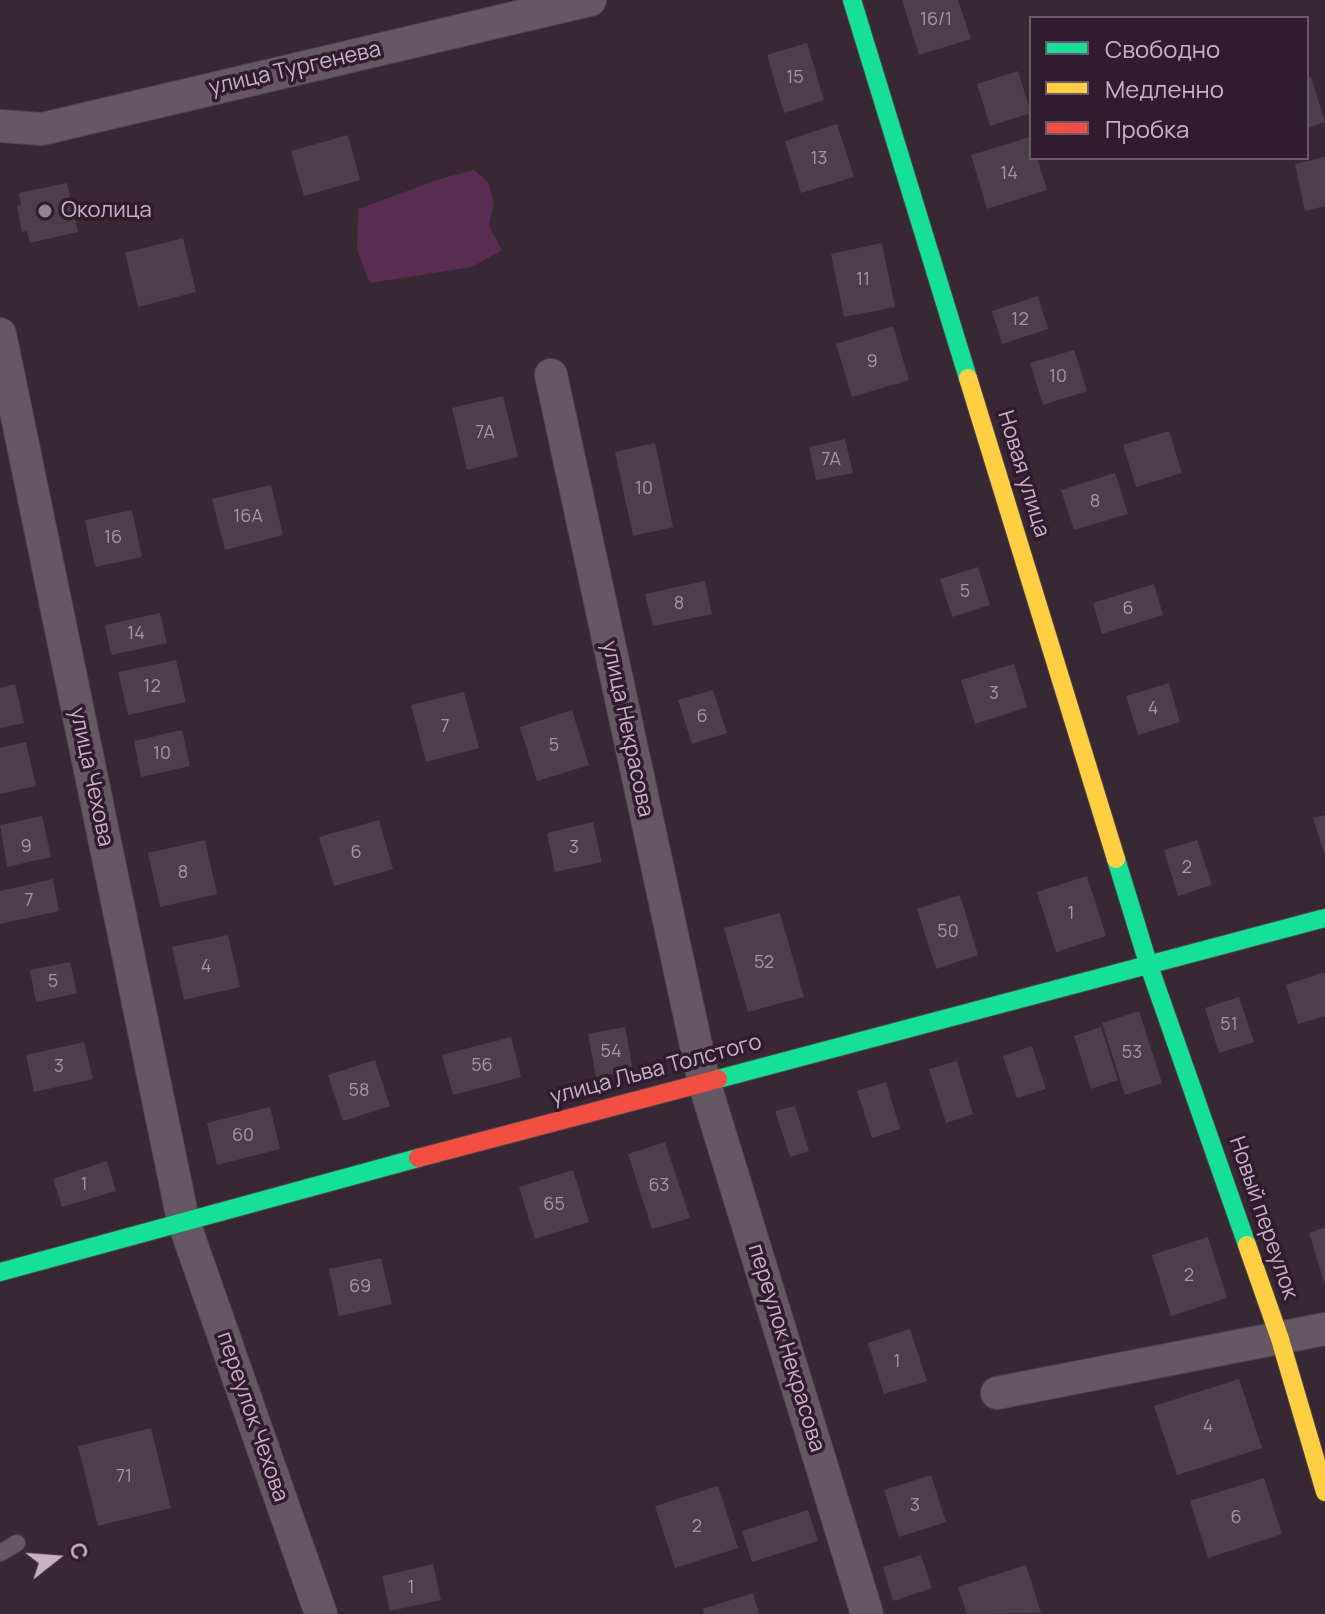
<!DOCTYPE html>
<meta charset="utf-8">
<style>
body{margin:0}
#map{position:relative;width:1325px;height:1614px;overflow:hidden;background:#372834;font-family:Manrope,sans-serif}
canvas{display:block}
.legend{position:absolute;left:1029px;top:16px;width:280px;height:144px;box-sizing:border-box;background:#311b2e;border:2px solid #6d576a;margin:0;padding:10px 14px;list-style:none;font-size:24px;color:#c8b1c4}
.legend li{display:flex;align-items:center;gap:16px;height:40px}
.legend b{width:40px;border:2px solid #6d576a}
.north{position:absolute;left:16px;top:1518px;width:80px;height:80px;-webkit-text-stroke:6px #311b2e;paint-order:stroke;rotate:73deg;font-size:22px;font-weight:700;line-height:32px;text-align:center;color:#c8b1c4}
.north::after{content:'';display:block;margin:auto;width:28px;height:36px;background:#c8b1c4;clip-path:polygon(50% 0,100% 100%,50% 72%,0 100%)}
</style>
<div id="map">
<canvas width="1325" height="1614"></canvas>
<ul class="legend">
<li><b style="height:10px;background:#16e098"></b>Свободно</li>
<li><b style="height:10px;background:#ffcf43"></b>Медленно</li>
<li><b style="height:10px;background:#f24e42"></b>Пробка</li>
</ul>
<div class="north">С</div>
</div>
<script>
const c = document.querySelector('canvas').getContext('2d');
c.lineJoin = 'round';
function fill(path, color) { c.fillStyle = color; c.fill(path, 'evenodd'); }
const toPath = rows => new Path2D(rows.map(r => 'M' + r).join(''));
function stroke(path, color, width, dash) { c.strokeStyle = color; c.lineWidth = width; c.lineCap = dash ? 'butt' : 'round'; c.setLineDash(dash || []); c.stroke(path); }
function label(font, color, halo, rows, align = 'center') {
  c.font = font + ' Manrope,sans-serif'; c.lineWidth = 7; c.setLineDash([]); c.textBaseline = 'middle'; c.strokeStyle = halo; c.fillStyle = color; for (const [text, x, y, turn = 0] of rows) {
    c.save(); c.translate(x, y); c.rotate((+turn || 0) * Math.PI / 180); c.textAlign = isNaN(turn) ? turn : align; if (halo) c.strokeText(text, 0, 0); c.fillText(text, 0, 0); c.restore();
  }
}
fill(toPath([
 [474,170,488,182,494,202,489,226,502,250,472,267,370,283,357,250,358,209,440,179]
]), '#592d51');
fill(toPath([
 [902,0,958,0,971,39,919,55],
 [807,43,824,100,784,113,767,55],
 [1018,71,1031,113,990,126,977,84],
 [1311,77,1325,122,1307,128,1307,78],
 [837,124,854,177,801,193,785,141],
 [348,135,360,180,304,196,291,151],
 [1030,137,1031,158,1037,158,1047,190,987,209,971,155],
 [1325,157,1325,206,1305,211,1295,164],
 [67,183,78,232,30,243,27,231,22,232,17,206,21,205,19,193],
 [183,238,196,292,138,307,125,253],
 [882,243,895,307,844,317,831,254],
 [1038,296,1048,329,1002,344,992,311],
 [893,326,909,380,852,397,836,344],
 [1074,350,1087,391,1043,405,1030,363],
 [503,396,518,457,467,470,452,408],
 [1169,431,1182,473,1136,487,1123,445],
 [845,439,853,473,816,480,809,447],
 [655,443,673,527,633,536,615,452],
 [1115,473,1128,514,1074,530,1061,490],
 [271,485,283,535,225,550,212,499],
 [132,510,142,557,95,567,85,520],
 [978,567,990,605,952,617,940,579],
 [705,581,712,614,653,626,645,594],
 [1154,584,1163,615,1102,634,1093,603],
 [160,613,167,643,111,655,105,625],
 [176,660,186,702,128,715,118,672],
 [1014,664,1027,707,975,724,961,680],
 [1169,683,1180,722,1138,735,1126,696],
 [15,684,24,723,0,728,0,688],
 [713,690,727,733,692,744,678,700],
 [464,692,479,748,426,762,411,705],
 [572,710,589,765,537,781,520,727],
 [182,730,190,766,141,777,134,741],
 [26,742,36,786,0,794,0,748],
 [1325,815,1325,853,1324,853,1313,818],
 [42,816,51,857,7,867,0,825],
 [379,820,393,869,334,886,319,837],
 [593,822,602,862,555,872,547,833],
 [205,840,217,894,160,907,148,853],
 [1197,840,1212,885,1178,896,1164,850],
 [1087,876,1106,936,1056,952,1037,892],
 [53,879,59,911,0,924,0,891],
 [960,895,978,955,936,969,917,909],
 [780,913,804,997,748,1012,724,928],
 [228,935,240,987,184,1000,172,947],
 [70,962,77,993,36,1002,30,970],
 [1325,972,1325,1016,1298,1024,1286,985],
 [1239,997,1254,1042,1219,1053,1205,1008],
 [1139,1011,1162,1083,1125,1095,1102,1023],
 [625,1027,633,1070,596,1077,588,1034],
 [1101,1027,1118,1080,1091,1089,1074,1036],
 [511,1037,521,1077,453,1095,442,1055],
 [84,1042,93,1079,34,1092,26,1055],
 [1032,1046,1046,1089,1017,1098,1003,1056],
 [375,1060,390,1106,343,1121,328,1075],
 [957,1061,973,1114,946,1123,929,1069],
 [886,1082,900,1129,872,1138,857,1091],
 [795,1106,809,1151,790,1157,775,1111],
 [270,1107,280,1149,217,1165,207,1123],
 [665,1142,690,1218,652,1229,628,1154],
 [107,1161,116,1191,62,1207,53,1179],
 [573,1170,589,1222,535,1239,519,1187],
 [1325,1227,1325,1282,1324,1282,1309,1233],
 [1208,1237,1227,1298,1171,1316,1152,1255],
 [381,1258,392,1304,339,1316,329,1269],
 [910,1329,927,1381,884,1394,868,1343],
 [1239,1379,1262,1448,1177,1475,1154,1406],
 [151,1428,171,1508,98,1526,78,1446],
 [931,1475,946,1522,899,1537,884,1490],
 [1264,1478,1282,1534,1208,1558,1190,1501],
 [718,1486,738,1548,675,1568,655,1506],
 [808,1510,818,1541,752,1562,742,1531],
 [921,1555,932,1588,893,1601,883,1567],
 [433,1564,441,1600,390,1611,382,1576],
 [1026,1565,1041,1613,967,1614,958,1587],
 [753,1593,759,1614,704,1614,702,1609]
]), '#4c3f4a');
const lane = toPath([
 [0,1553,17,1543]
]);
const street = toPath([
 [0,126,42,129,590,0],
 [0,334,183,1220,321,1614],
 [551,375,704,1082,867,1614],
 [997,1393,1325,1329]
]);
const fast = toPath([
 [852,0,968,378],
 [1116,859,1148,963,1247,1245],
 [718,1079,1325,918],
 [0,1272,418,1158]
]);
const slow = toPath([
 [968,378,1116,859],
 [1247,1245,1280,1339,1325,1492]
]);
const jam = toPath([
 [418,1158,718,1079]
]);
stroke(lane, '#4f444d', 18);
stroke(street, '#4f444d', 34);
stroke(fast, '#4f444d', 20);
stroke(slow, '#4f444d', 20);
stroke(jam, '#4f444d', 20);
stroke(lane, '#655862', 16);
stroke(street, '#655862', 32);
stroke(fast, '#16e098', 18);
stroke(slow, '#ffcf43', 18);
stroke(jam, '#f24e42', 18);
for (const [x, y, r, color] of [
 [45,211,8,"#958192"]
]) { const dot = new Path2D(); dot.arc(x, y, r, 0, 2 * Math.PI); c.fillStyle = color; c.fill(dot); stroke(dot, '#311b2e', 3); }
label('18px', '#a994a6', null, [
 ["16/1",936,20],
 ["15",795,78],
 ["13",819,159],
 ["14",1009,174],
 ["11",863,280],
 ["12",1020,320],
 ["9",872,362],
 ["10",1058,377],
 ["7А",485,433],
 ["7А",831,460],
 ["10",644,489],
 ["8",1095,502],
 ["16А",248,517],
 ["16",113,538],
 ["5",965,592],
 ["8",679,604],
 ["6",1128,609],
 ["14",136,634],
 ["12",152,687],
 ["3",994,694],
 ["4",1153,709],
 ["6",702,717],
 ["7",445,727],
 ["5",554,746],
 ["10",162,754],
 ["9",26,847],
 ["3",574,848],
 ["6",356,853],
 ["2",1187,868],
 ["8",183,873],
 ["7",29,901],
 ["1",1071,914],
 ["50",948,932],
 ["52",764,963],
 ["4",206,967],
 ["5",53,982],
 ["51",1229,1025],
 ["54",611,1052],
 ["53",1132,1053],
 ["56",482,1066],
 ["3",59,1067],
 ["58",359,1091],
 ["60",243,1136],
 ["1",84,1185],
 ["63",659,1186],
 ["65",554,1205],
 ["2",1189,1276],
 ["69",360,1287],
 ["1",897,1362],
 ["4",1208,1427],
 ["71",124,1477],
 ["3",915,1506],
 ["6",1236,1518],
 ["2",697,1527],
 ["1",411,1588]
]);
label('22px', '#c8b1c4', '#311b2e', [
 ["улица Тургенева",295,69,-13],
 ["Новая улица",1023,474,73],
 ["улица Некрасова",627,729,78],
 ["улица Чехова",91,777,78],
 ["улица Льва Толстого",656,1070,-15],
 ["Новый переулок",1263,1218,71],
 ["переулок Некрасова",786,1348,73],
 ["переулок Чехова",252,1417,71]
]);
label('22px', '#c8b1c4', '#311b2e', [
 ["Околица",61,211]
], 'left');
</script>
